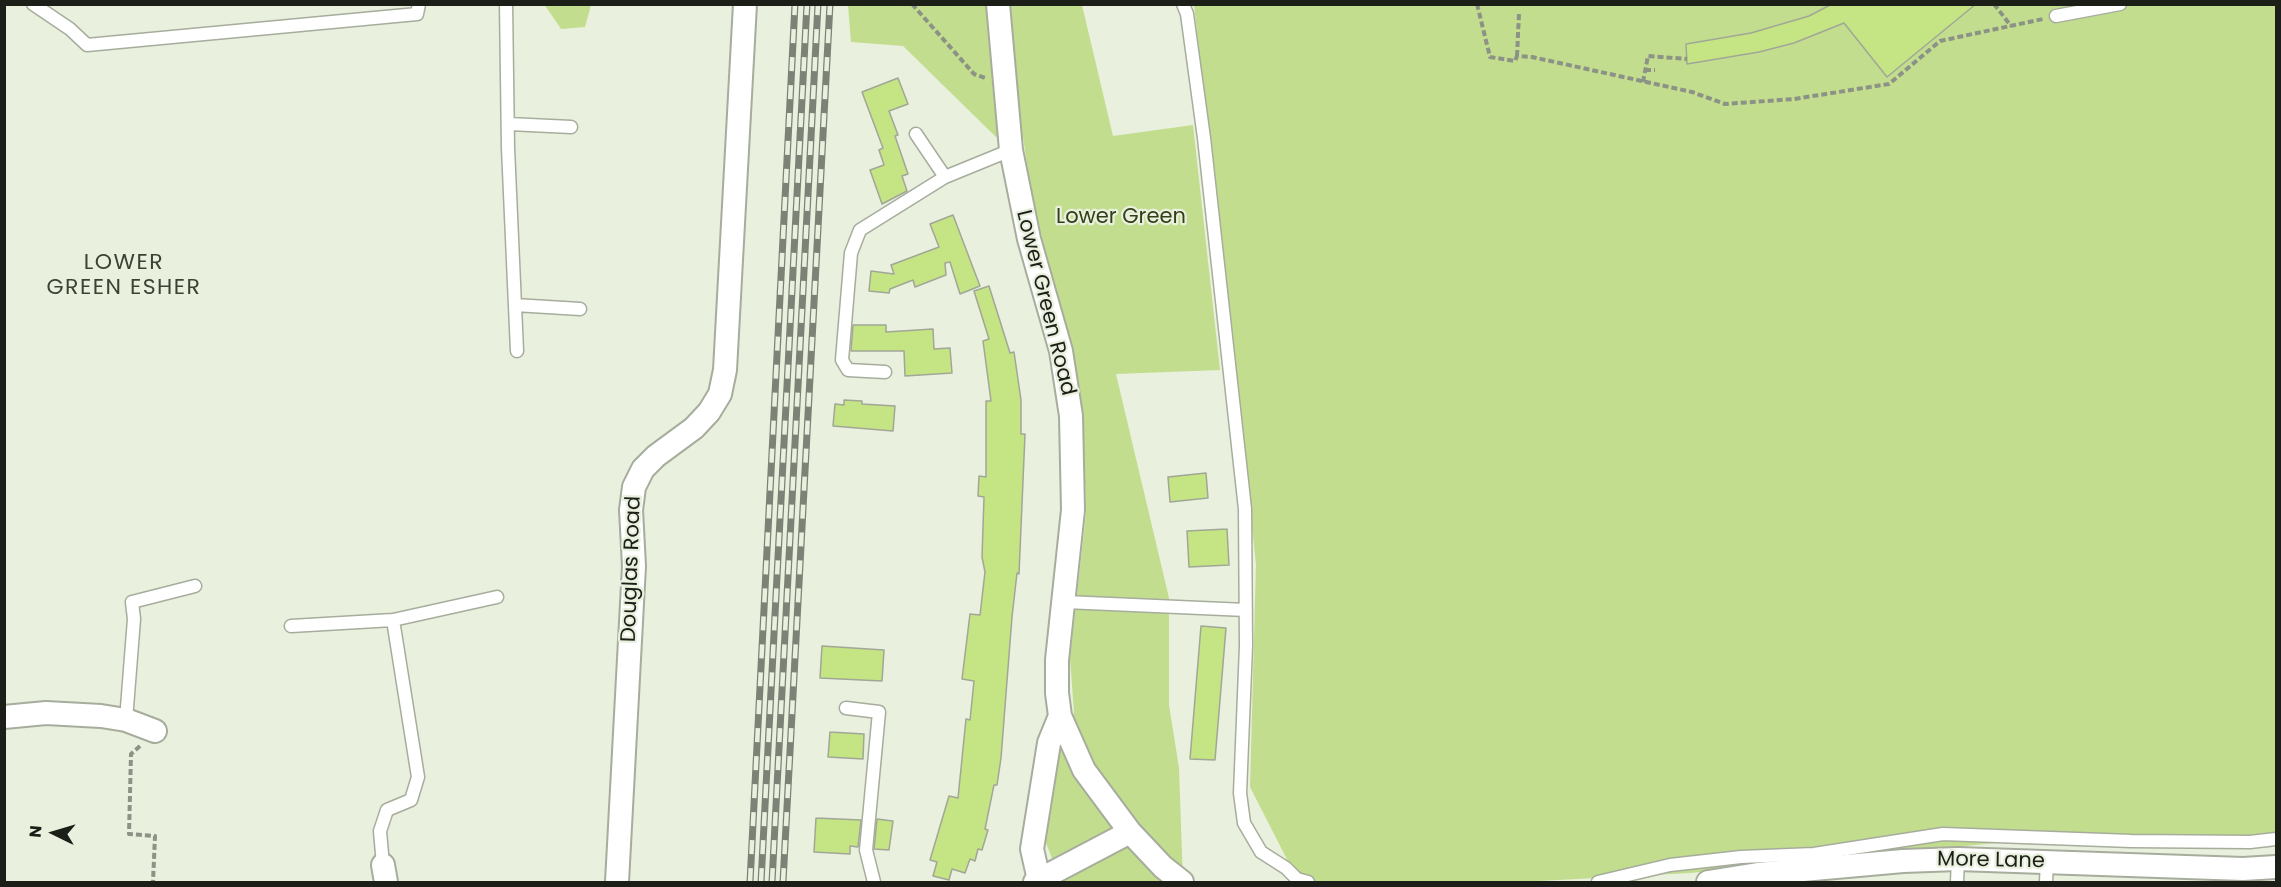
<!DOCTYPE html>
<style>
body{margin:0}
#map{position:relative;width:2281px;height:887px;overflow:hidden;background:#e9f0de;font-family:Poppins,sans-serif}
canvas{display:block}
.frame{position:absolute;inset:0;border:6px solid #1c1f18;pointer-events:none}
.north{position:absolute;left:24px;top:803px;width:60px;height:60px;-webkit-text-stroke:4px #e9f0de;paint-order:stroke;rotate:275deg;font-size:16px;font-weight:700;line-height:24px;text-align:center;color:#1c1f18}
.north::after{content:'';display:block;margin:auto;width:21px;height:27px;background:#1c1f18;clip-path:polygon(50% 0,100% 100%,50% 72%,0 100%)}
</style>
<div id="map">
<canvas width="2281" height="887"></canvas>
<div class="frame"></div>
<div class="north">N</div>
</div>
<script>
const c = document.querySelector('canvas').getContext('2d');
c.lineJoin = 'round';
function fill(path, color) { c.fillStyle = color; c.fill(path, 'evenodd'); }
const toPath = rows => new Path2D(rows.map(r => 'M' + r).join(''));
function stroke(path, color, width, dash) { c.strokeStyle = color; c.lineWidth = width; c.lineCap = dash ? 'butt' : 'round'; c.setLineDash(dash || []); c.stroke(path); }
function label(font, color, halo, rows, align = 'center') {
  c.font = font + ' Poppins,sans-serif'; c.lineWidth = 4.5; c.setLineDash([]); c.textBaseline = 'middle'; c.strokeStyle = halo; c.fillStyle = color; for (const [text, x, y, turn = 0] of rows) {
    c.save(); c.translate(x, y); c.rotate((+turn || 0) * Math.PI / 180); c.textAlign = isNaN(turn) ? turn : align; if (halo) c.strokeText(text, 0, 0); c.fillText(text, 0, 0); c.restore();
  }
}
fill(toPath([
 [544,4,591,5,585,27,561,29],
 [848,5,1082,5,1113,136,1193,125,1220,370,1116,374,1169,598,1169,705,1179,768,1183,882,1053,882,1053,861,1044,838,1058,754,1074,713,1070,658,1086,514,1083,415,1030,186,1023,137,996,137,903,46,851,42],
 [1194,5,2276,5,2276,842,2006,842,1690,873,1521,882,1309,882,1297,879,1250,787,1256,564]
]), '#c3dd8f');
const building = toPath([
 [1832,4,1976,4,1887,77,1844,23,1794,43,1759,52,1687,64,1686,44,1751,33,1809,16,1832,4],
 [898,78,908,104,889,111,898,135,895,136,908,174,902,176,907,191,882,204,870,170,884,165,879,150,883,148,862,92,898,78],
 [953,215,980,286,960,294,950,262,945,263,946,275,915,287,913,280,890,289,889,293,869,291,871,271,894,274,891,265,939,247,930,224,953,215],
 [989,286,1010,353,1014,352,1021,400,1021,434,1025,434,1019,574,1017,573,1012,617,1001,758,997,785,994,785,985,829,988,830,982,850,978,849,975,861,970,859,965,873,952,869,949,880,933,876,937,862,930,860,949,796,958,798,966,719,970,720,974,681,962,679,970,614,980,615,985,572,982,557,984,497,978,496,979,476,986,477,986,401,991,401,983,341,989,339,974,291,989,286],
 [853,325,886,325,886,332,933,329,934,349,950,348,952,373,905,376,904,351,851,351,853,325],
 [844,400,862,401,862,404,895,406,893,431,833,426,835,404,844,405,844,400],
 [1206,473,1208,498,1170,502,1168,477,1206,473],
 [1227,529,1229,565,1189,567,1187,531,1227,529],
 [1201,626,1226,628,1215,760,1190,759,1201,626],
 [822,646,884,650,882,681,820,678,822,646],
 [830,732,864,734,863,759,828,757,830,732],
 [816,818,861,820,858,847,850,846,850,854,814,852,816,818],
 [877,819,893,821,889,850,874,849,877,819]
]);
fill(building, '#c5e483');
stroke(building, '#a1a797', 1.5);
const service = toPath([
 [33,4,70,29,87,45,417,14,419,4],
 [506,4,508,148,517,351],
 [1183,4,1187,14,1204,138,1245,509,1246,646,1240,793,1244,823,1261,852,1286,868,1297,879,1308,882],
 [2056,16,2120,4],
 [509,124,571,127],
 [916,134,945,177],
 [515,305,580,309],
 [885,372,848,370,842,360,851,253,860,230,945,177,1011,150],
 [1065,602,1246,610],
 [291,626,393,620,497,597],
 [846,708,879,712,866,850,874,882],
 [126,720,134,619,132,602,195,586],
 [383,865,380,831,387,810,411,800,418,777,393,620],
 [1598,882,1670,865,1741,857,1814,854,1943,834,2131,841,2250,842,2276,839],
 [1957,882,1958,859],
 [2046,882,2047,861]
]);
const minor = toPath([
 [998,4,1011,150,1029,239,1061,351,1071,416,1073,510,1057,660,1057,693,1060,716,1084,770,1130,832,1163,867,1182,882],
 [4,717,46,713,101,716,126,720,155,731],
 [383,865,386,882],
 [1039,880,1032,849,1049,743,1060,716],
 [617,882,634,566,631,510,634,487,643,469,656,456,694,428,709,412,720,394,725,370,745,4],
 [1035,882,1130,832],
 [1708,882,1758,874,1903,861,1958,859,2243,869,2276,867]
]);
stroke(service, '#a6ad9c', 15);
stroke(minor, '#a6ad9c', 26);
stroke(toPath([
 [912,4,974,74,985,78],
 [1477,4,1490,57,1515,61,1517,56,1532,57,1692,92,1725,104,1794,99,1889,84,1940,41,2043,19],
 [1994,4,2011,26],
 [1517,56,1519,14],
 [1645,70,1655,70],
 [1643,82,1648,56,1687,59],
 [140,746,131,754,129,834,155,836,153,882]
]), '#8c9285', 4, [6, 3]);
stroke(service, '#fff', 12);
stroke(minor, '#fff', 22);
const rail = toPath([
 [750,882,795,4],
 [761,882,807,4],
 [772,882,818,4],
 [783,882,830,4]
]);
stroke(rail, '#7d8276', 7);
stroke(rail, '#e9f0de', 4.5, [14]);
label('21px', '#323f17', '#e9f0de', [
 ["Lower Green",1121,218]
]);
label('21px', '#1c1f18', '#e9f0de', [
 ["Lower Green Road",1045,303,76],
 ["Douglas Road",632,569,-88],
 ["More Lane",1991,861,1]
]);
c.letterSpacing = '1.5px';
label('22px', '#3c4133', '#e9f0de', [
 ["LOWER",124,263],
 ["GREEN ESHER",124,288]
]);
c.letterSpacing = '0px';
</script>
